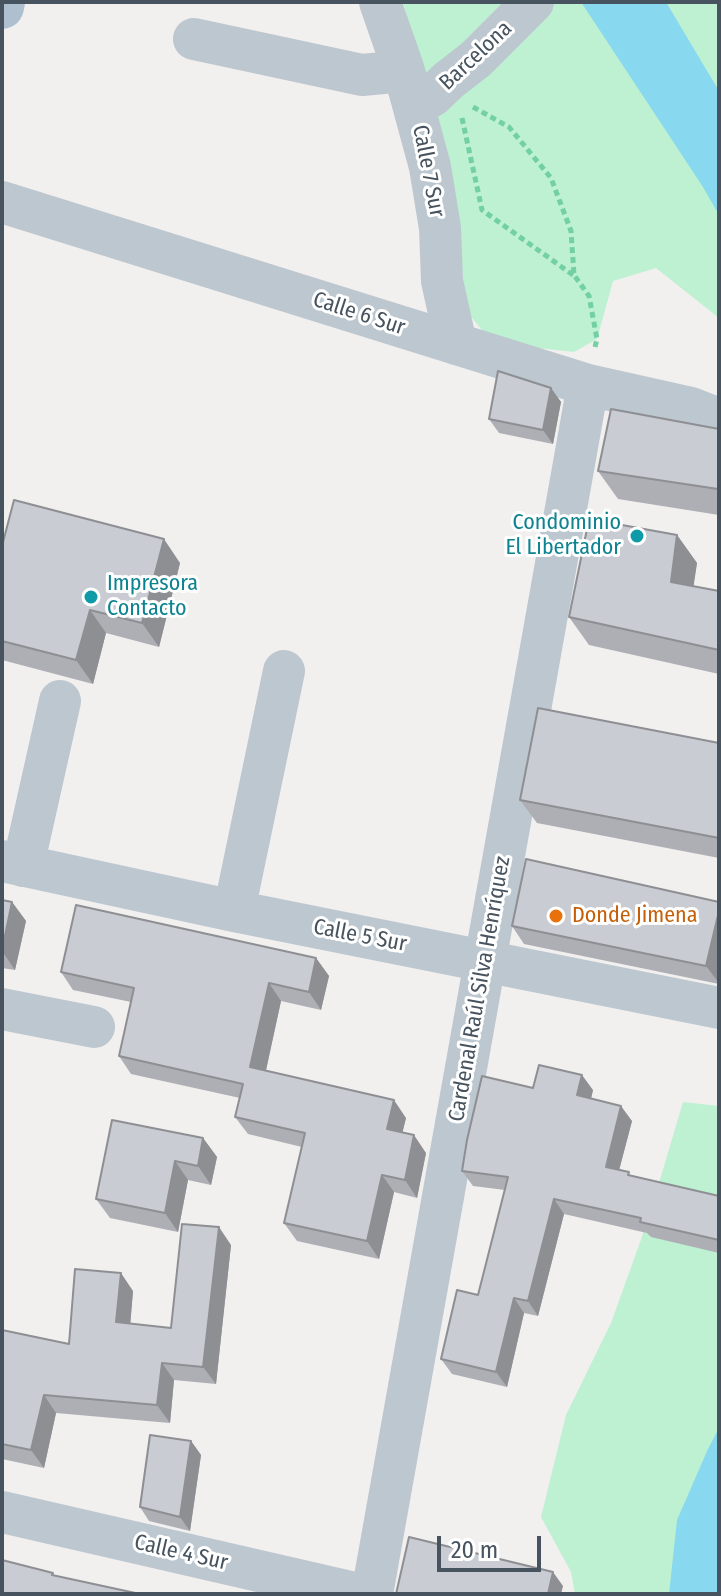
<!DOCTYPE html>
<meta charset="utf-8">
<style>
body{margin:0}
#map{position:relative;width:721px;height:1596px;overflow:hidden;background:#f2efef;font-family:"Fira Sans Condensed",sans-serif}
canvas{display:block}
.frame{position:absolute;inset:0;border:4px solid #47535e;pointer-events:none}
.scale{position:absolute;left:437px;top:1536px;width:104px;height:36px;box-sizing:border-box;border:4px solid #47535e;border-top:0;padding-left:10px;font-size:24px;line-height:28px;white-space:nowrap;color:#47535e;-webkit-text-stroke:6px #fff;paint-order:stroke}
</style>
<div id="map">
<canvas width="721" height="1596"></canvas>
<div class="frame"></div>
<div class="scale">20 m</div>
</div>
<script>
const c = document.querySelector('canvas').getContext('2d');
c.lineJoin = 'round';
function fill(path, color) { c.fillStyle = color; c.fill(path, 'evenodd'); }
const toPath = rows => new Path2D(rows.map(r => 'M' + r).join(''));
function stroke(path, color, width, dash) { c.strokeStyle = color; c.lineWidth = width; c.lineCap = dash ? 'butt' : 'round'; c.setLineDash(dash || []); c.stroke(path); }
function label(font, color, halo, rows, align = 'center') {
  c.font = font + ' "Fira Sans Condensed",sans-serif'; c.lineWidth = 6; c.setLineDash([]); c.textBaseline = 'middle'; c.strokeStyle = halo; c.fillStyle = color; for (const [text, x, y, turn = 0] of rows) {
    c.save(); c.translate(x, y); c.rotate((+turn || 0) * Math.PI / 180); c.textAlign = isNaN(turn) ? turn : align; if (halo) c.strokeText(text, 0, 0); c.fillText(text, 0, 0); c.restore();
  }
}
fill(toPath([
 [403,2,719,2,719,318,656,268,613,281,597,339,574,352,520,346,486,335,468,313,442,140],
 [683,1102,719,1106,719,1594,575,1594,571,1572,541,1517,566,1415,611,1323,648,1220]
]), '#bdf1d1');
fill(toPath([
 [581,2,666,2,719,91,719,215,703,187],
 [719,1428,719,1594,669,1594,677,1520,708,1449]
]), '#88d8ef');
stroke(toPath([
 [473,107,509,127,551,178,571,231,574,275,589,296,597,339,595,347],
 [462,118,482,210,573,275]
]), '#73d0a4', 5, [6, 4]);
stroke(toPath([
 [380,2,404,71,430,167,440,228,442,281,456,344],
 [194,39,362,75,404,71],
 [415,106,432,96,449,80,476,59,533,2],
 [2,202,588,385,691,408,719,419],
 [2,861,234,911,719,1008],
 [23,866,60,701],
 [234,911,284,671],
 [2,1009,94,1027],
 [2,1512,359,1594],
 [372,1594,588,385]
]), '#bdc7cf', 42);
stroke(toPath([
 [2,7,3,2]
]), '#aebfcf', 44);
fill(toPath([
 [551,388,561,402,553,444,499,433,489,419],
 [719,429,719,515,618,499,598,471],
 [677,535,697,563,693,587,719,591,719,674,589,645,569,617],
 [2,546,180,563,159,647,106,633,93,684,2,660],
 [719,743,719,858,537,823,520,800],
 [2,900,12,902,26,921,15,970,2,968],
 [719,902,719,984,524,944,512,926],
 [316,958,329,976,321,1010,281,1001,266,1070,406,1118,402,1133,426,1153,417,1198,394,1192,379,1259,297,1241,284,1223,302,1147,248,1134,235,1117,240,1098,131,1074,119,1056,131,1002,73,990,61,972],
 [533,1088,593,1090,591,1099,632,1121,619,1170,632,1176,719,1196,719,1253,651,1237,647,1233,564,1214,538,1316,524,1313,507,1387,452,1374,441,1359,478,1295,505,1190,473,1186,462,1171],
 [203,1138,217,1157,211,1185,188,1180,178,1232,110,1218,96,1199],
 [231,1245,216,1384,174,1380,170,1423,56,1413,44,1468,2,1459,2,1330,69,1344,133,1291,130,1324,171,1328],
 [191,1441,201,1455,190,1531,149,1521,140,1507]
]), '#adafb5');
fill(toPath([
 [551,388,561,402,553,444,543,430],
 [677,535,697,563,690,610,671,582],
 [164,539,180,563,159,647,142,623],
 [90,610,106,633,93,684,76,660],
 [12,902,26,921,15,970,2,951],
 [719,911,719,983,706,966],
 [316,958,329,976,321,1010,309,992],
 [269,983,281,1001,263,1084,250,1067],
 [582,1075,593,1090,588,1111,577,1095],
 [394,1100,406,1118,399,1147,387,1129],
 [621,1106,632,1121,616,1182,606,1167],
 [414,1135,426,1153,417,1198,405,1180],
 [203,1138,217,1157,211,1185,198,1166],
 [175,1161,188,1180,178,1232,165,1213],
 [382,1175,394,1192,379,1259,367,1241],
 [554,1199,564,1214,538,1316,528,1301],
 [219,1227,231,1245,216,1384,203,1367],
 [121,1273,133,1291,129,1340,116,1322],
 [514,1298,524,1313,507,1387,496,1372],
 [162,1363,174,1380,170,1423,157,1405],
 [44,1395,56,1413,44,1468,31,1450],
 [191,1441,201,1455,190,1531,180,1517],
 [553,1572,563,1586,561,1594,548,1594]
]), '#8d8f93');
const building = toPath([
 [498,371,551,388,543,430,489,419,498,371],
 [611,409,719,429,718,489,598,471,611,409],
 [14,500,164,539,142,623,90,610,76,660,2,641,2,546,14,500],
 [589,519,677,535,671,582,719,591,719,650,569,617,589,519],
 [538,708,719,743,719,838,520,800,538,708],
 [526,859,719,902,719,911,706,966,512,926,526,859],
 [2,900,12,902,2,950,2,900],
 [76,905,316,958,309,992,269,983,250,1067,394,1100,387,1129,414,1135,405,1180,382,1175,367,1241,284,1223,305,1133,235,1117,243,1084,119,1056,134,988,61,972,76,905],
 [539,1065,582,1075,577,1095,621,1106,606,1167,629,1172,628,1175,719,1196,719,1240,640,1222,641,1218,554,1199,528,1301,514,1298,496,1372,441,1359,457,1290,478,1295,508,1177,462,1171,467,1140,482,1076,533,1088,539,1065],
 [112,1120,203,1138,198,1166,175,1161,165,1213,96,1199,112,1120],
 [182,1224,219,1227,203,1367,162,1363,157,1405,44,1395,31,1450,2,1444,2,1330,69,1344,75,1269,121,1273,116,1322,171,1328,182,1224],
 [150,1435,191,1441,180,1517,140,1507,150,1435],
 [409,1537,553,1572,548,1594,396,1594,409,1537],
 [2,1560,53,1573,52,1575,140,1594,2,1594,2,1560]
]);
fill(building, '#c9ccd2');
stroke(building, '#8d8f93', 2);
for (const [x, y, r, color] of [
 [637,536,8,"#0f9aa8"],
 [91,597,8,"#0f9aa8"],
 [556,916,8,"#e8710a"]
]) { const dot = new Path2D(); dot.arc(x, y, r, 0, 2 * Math.PI); c.fillStyle = color; c.fill(dot); stroke(dot, '#fff', 3); }
label('22px', '#47535e', '#fff', [
 ["Barcelona",476,56,-43],
 ["Calle 7 Sur",428,171,79],
 ["Calle 6 Sur",359,314,18],
 ["Calle 5 Sur",360,936,11],
 ["Cardenal Raúl Silva Henríquez",480,989,-80],
 ["Calle 4 Sur",181,1553,13]
]);
label('22px', '#0d838f', '#fff', [
 ["Condominio",621,523],
 ["El Libertador",621,548],
 ["Impresora",107,584,"left"],
 ["Contacto",107,609,"left"]
], 'right');
label('22px', '#c56008', '#fff', [
 ["Donde Jimena",572,916]
], 'left');
</script>
